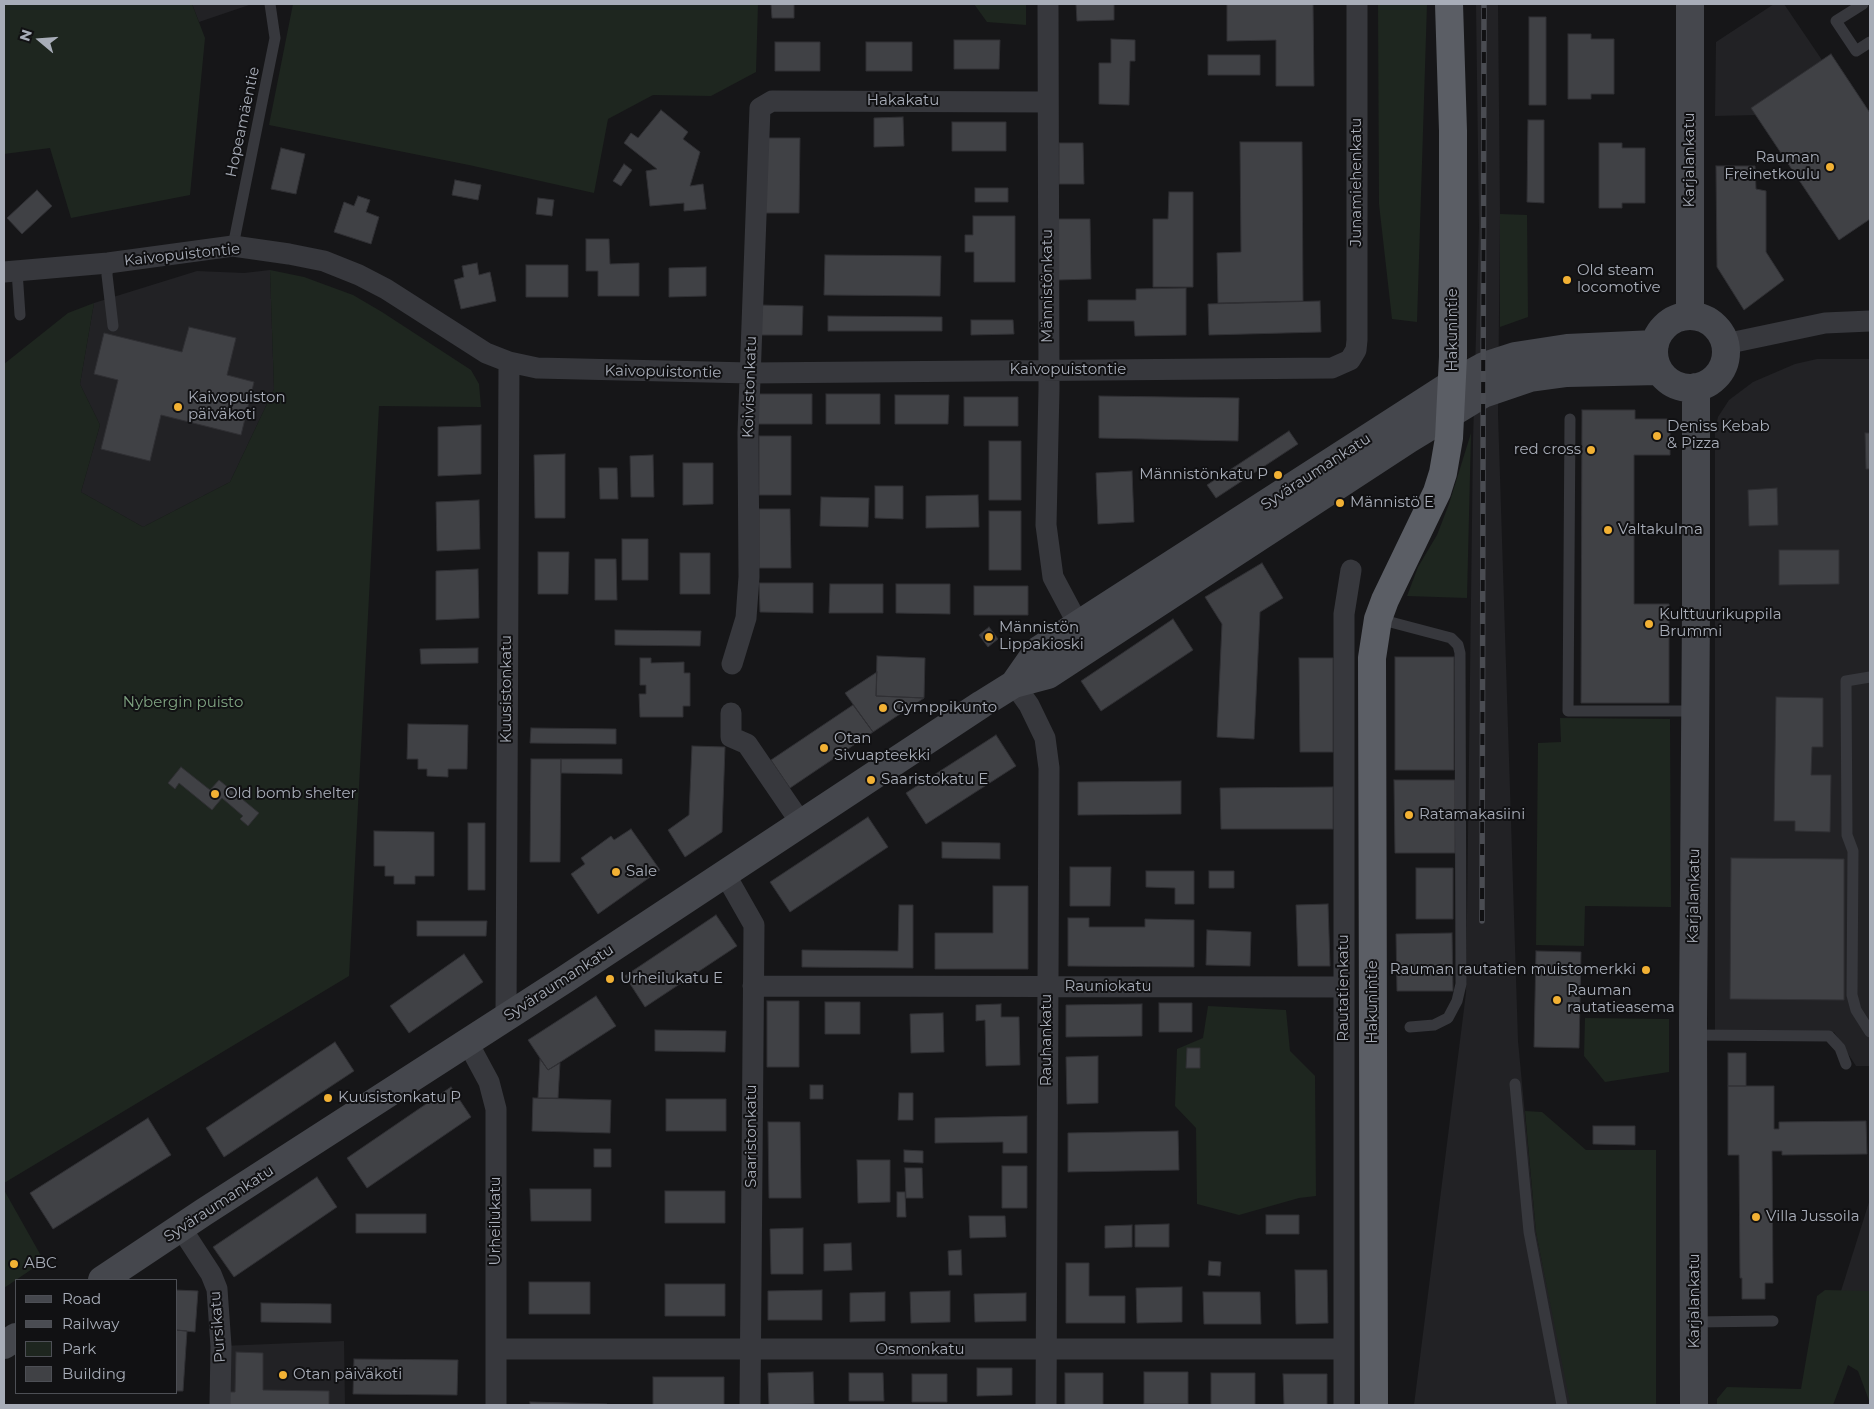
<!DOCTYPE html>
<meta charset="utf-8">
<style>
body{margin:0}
#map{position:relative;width:1874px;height:1409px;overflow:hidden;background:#161618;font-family:Montserrat,sans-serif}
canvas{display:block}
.frame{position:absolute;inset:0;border:5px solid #a8adb8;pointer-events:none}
.legend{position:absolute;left:15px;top:1279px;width:162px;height:115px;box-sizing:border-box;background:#111113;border:1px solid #4d4f55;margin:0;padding:6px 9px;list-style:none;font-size:15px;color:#a8adb8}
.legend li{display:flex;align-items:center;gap:10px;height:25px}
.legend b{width:25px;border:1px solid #4d4f55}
.north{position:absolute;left:15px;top:15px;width:50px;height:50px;-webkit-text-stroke:4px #111113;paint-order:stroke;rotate:288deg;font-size:14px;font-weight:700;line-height:20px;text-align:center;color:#a8adb8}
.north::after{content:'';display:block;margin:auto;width:18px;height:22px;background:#a8adb8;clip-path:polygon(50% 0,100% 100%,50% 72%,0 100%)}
</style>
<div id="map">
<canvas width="1874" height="1409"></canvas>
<div class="frame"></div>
<ul class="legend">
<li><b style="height:6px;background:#45474d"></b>Road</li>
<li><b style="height:6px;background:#4a4c52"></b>Railway</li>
<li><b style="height:14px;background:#1e261f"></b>Park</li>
<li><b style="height:14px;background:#404145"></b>Building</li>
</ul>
<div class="north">N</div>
</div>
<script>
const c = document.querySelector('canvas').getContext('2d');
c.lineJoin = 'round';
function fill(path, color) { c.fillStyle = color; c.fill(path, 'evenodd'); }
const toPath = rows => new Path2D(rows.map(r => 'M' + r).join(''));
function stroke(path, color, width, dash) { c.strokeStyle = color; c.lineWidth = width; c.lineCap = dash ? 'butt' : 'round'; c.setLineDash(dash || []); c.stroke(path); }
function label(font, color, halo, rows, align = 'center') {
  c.font = font + ' Montserrat,sans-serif'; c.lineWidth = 4; c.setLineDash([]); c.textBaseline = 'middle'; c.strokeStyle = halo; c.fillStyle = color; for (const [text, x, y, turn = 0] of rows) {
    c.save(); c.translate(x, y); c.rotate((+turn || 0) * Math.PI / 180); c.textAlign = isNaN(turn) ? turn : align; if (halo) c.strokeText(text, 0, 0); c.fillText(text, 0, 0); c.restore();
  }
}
fill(toPath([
 [192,4,252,4,199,22],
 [1476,4,1498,4,1500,214,1498,414,1518,1041,1536,1232,1572,1405,1414,1405,1466,993,1473,441,1479,228],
 [1774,4,1784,4,1822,60,1831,54,1870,113,1870,219,1839,240,1756,115,1715,116,1716,42],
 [270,270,274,389,230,482,143,527,81,492,100,425,80,384,94,303,197,271,244,273],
 [1817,359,1870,359,1870,1066,1856,1066,1834,1032,1715,1032,1715,430,1718,417,1729,400,1753,382,1795,364],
 [1870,1199,1870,1291,1841,1291],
 [344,1341,345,1405,220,1405,221,1346]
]), '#222225');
fill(toPath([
 [4,4,192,4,205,38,190,195,71,218,50,148,4,154],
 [293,4,758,4,756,72,711,96,653,95,608,119,594,193,469,165,269,125],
 [974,4,1026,4,1026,25,987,22],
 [1378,4,1427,4,1417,322,1392,319,1379,204],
 [1500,214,1527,215,1528,317,1500,327],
 [270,270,304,277,353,295,382,312,471,370,479,384,481,407,379,406,349,976,4,1183,4,364,68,313,94,303,80,384,100,425,81,492,143,527,230,482,274,389],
 [1471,433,1467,598,1407,596,1418,567,1437,535,1449,504],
 [1560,718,1670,719,1671,907,1585,906,1584,946,1536,945,1538,743,1561,742],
 [1208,1006,1286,1010,1290,1051,1315,1076,1316,1196,1299,1198,1239,1215,1197,1204,1196,1128,1175,1106,1177,1049,1203,1038],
 [1585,1018,1669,1019,1669,1072,1605,1082,1584,1056],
 [1525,1111,1542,1112,1586,1150,1656,1150,1656,1405,1572,1405,1570,1403,1536,1232],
 [4,1190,44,1261,4,1288],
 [1825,1290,1870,1291,1870,1403,1858,1371,1848,1365,1833,1405,1717,1405,1717,1399,1727,1387,1801,1389,1817,1296]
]), '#1e261f');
const building = toPath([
 [771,4,794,4,794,18,772,18,771,4],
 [1076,4,1114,4,1114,20,1077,21,1076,4],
 [1227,4,1313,4,1314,86,1276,86,1276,40,1227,41,1227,4],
 [1529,17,1546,17,1546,105,1529,105,1529,17],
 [1568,34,1591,34,1591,39,1614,39,1614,94,1591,94,1591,99,1568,99,1568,34],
 [1111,39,1135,40,1135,61,1130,61,1129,105,1099,104,1099,63,1111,63,1111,39],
 [954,40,1000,40,999,69,954,69,954,40],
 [775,42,820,42,820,71,775,71,775,42],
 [866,42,912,42,912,71,866,71,866,42],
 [1831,54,1870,113,1870,219,1839,240,1751,108,1831,54],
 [1208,55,1260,55,1260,75,1208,75,1208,55],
 [661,110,688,132,683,139,700,152,690,186,703,184,706,209,684,211,684,203,650,206,646,171,657,169,624,143,631,133,638,138,661,110],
 [903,117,904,146,874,147,874,118,903,117],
 [1528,120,1544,120,1544,203,1527,202,1528,120],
 [952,122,1006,122,1006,151,952,151,952,122],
 [761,138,800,138,799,213,760,213,761,138],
 [1240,142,1302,142,1303,301,1218,303,1217,253,1241,252,1240,142],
 [1059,143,1083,143,1084,184,1059,184,1059,143],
 [1599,143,1622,143,1622,148,1645,148,1645,203,1622,203,1622,208,1599,208,1599,143],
 [281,148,305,154,296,194,271,189,281,148],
 [624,164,632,170,621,186,613,181,624,164],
 [1716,166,1755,166,1756,189,1766,191,1766,252,1784,280,1744,310,1717,267,1716,166],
 [455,180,481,185,478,200,452,195,455,180],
 [975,188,1008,188,1008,202,975,202,975,188],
 [37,190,52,206,22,234,7,218,37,190],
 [1169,192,1193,192,1193,287,1153,287,1153,219,1168,219,1169,192],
 [358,196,370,200,366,212,379,217,371,244,334,232,344,202,354,206,358,196],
 [538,198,554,200,552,216,536,214,538,198],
 [973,216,1015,216,1015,282,974,282,974,252,965,252,965,235,973,235,973,216],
 [1057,219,1090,219,1091,279,1058,280,1057,219],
 [586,239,609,239,610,264,639,263,639,296,598,296,598,271,586,271,586,239],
 [825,255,941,256,940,296,824,295,825,255],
 [477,263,479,275,490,272,496,301,461,309,454,280,464,277,462,266,477,263],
 [526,265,568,265,568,297,526,297,526,265],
 [706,267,706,296,669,297,669,268,706,267],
 [1186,288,1186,335,1135,336,1134,321,1088,321,1088,300,1136,300,1136,289,1186,288],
 [1320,301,1321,332,1209,335,1208,304,1320,301],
 [758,305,803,306,802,335,758,335,758,305],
 [828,316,942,317,942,331,828,331,828,316],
 [971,320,1013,320,1014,334,971,335,971,320],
 [189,327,236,338,227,375,254,382,241,435,161,415,150,461,101,449,118,380,94,374,104,333,182,352,189,327],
 [758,394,812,394,812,424,758,424,758,394],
 [826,394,880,394,880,424,826,424,826,394],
 [895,395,949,395,948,424,895,424,895,395],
 [1099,396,1239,398,1238,441,1099,438,1099,396],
 [964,397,1018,397,1018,426,964,426,964,397],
 [1582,410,1635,410,1635,419,1670,419,1670,455,1634,455,1634,604,1669,604,1669,703,1581,703,1582,410],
 [481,425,481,474,438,476,438,427,481,425],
 [1289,431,1298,444,1216,498,1207,485,1289,431],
 [1865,433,1870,433,1870,469,1866,469,1865,433],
 [759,436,791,436,791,495,759,495,759,436],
 [989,441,1021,441,1021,500,989,500,989,441],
 [565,454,565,518,535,518,534,455,565,454],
 [653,455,654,497,631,497,630,456,653,455],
 [683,463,713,463,713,504,683,505,683,463],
 [599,468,617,468,618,499,600,499,599,468],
 [1132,471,1134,522,1098,524,1096,473,1132,471],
 [875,486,903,486,903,519,875,518,875,486],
 [1777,488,1778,525,1749,526,1748,490,1777,488],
 [978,495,979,527,926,528,926,496,978,495],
 [821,497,869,498,868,527,820,526,821,497],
 [479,500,480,549,437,551,436,502,479,500],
 [759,509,790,509,791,568,759,568,759,509],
 [989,511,1021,511,1021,570,989,570,989,511],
 [622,539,648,539,648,580,622,580,622,539],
 [1779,550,1839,550,1839,584,1779,585,1779,550],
 [538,552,569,552,568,594,538,594,538,552],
 [680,553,710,553,710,594,680,594,680,553],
 [595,559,616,559,617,600,595,600,595,559],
 [1262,563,1283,598,1260,612,1254,739,1217,737,1222,624,1205,597,1262,563],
 [478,569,479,618,436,620,436,571,478,569],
 [759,583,813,583,813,613,760,612,759,583],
 [830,584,883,584,883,613,829,613,830,584],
 [896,584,950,584,950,614,896,613,896,584],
 [974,586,1028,586,1028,615,974,615,974,586],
 [1173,619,1193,650,1101,711,1081,681,1173,619],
 [989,627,998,639,988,647,979,635,989,627],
 [615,630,701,631,700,646,615,645,615,630],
 [478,648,478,663,421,664,420,649,478,648],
 [877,656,925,658,924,698,876,696,877,656],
 [1395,657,1454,657,1454,770,1395,770,1395,657],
 [640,658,651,658,651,663,684,662,684,673,690,673,690,706,683,706,683,717,640,717,639,694,646,694,646,685,640,685,640,658],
 [1299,658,1333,658,1333,752,1300,752,1299,658],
 [877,672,876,696,924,698,873,732,845,693,877,672],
 [1776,697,1823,698,1823,747,1812,747,1811,775,1831,775,1830,832,1795,831,1795,821,1774,821,1776,697],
 [853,705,873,732,790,788,771,760,853,705],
 [408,724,468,725,467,769,448,769,448,777,427,776,427,769,418,769,418,759,407,759,408,724],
 [531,728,616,729,616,744,530,743,531,728],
 [996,735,1016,766,926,824,906,793,996,735],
 [692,746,725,747,722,832,685,857,668,830,689,815,692,746],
 [531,759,561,759,560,862,530,862,531,759],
 [561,759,622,759,622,774,561,773,561,759],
 [181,767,210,790,219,780,259,813,248,826,240,819,243,816,222,798,212,810,179,783,175,789,168,783,181,767],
 [1394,780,1455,780,1455,853,1395,853,1394,780],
 [1181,781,1181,814,1078,815,1078,782,1181,781],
 [1333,787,1333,829,1221,829,1220,788,1333,787],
 [868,817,888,847,790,912,770,882,868,817],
 [468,823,485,823,485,890,468,890,468,823],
 [631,829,660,870,598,914,571,874,585,864,581,858,611,836,614,840,631,829],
 [374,831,434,832,434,876,415,876,415,884,394,884,394,876,385,876,385,866,374,866,374,831],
 [942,842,1000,843,1000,859,942,858,942,842],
 [1731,858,1844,859,1844,1000,1730,999,1731,858],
 [1070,867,1111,867,1110,906,1070,906,1070,867],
 [1416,868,1453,868,1453,919,1416,919,1416,868],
 [1146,871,1194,871,1194,904,1175,904,1175,888,1146,887,1146,871],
 [1209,871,1234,871,1234,888,1209,888,1209,871],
 [993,886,1028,886,1028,969,935,969,935,933,993,933,993,886],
 [1328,904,1330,966,1298,966,1296,905,1328,904],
 [899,905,913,905,913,968,802,967,802,950,898,951,899,905],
 [716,915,737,946,645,1007,625,976,716,915],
 [1068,918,1089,918,1089,927,1145,927,1145,919,1194,920,1194,967,1068,966,1068,918],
 [417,921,487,921,486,936,417,936,417,921],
 [1207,930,1251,932,1250,966,1206,965,1207,930],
 [1452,933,1453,991,1397,991,1396,934,1452,933],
 [1536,951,1581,952,1579,1048,1534,1047,1536,951],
 [464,954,483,982,409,1033,390,1006,464,954],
 [596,996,616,1026,548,1070,528,1040,596,996],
 [767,1001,799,1001,799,1067,767,1067,767,1001],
 [825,1002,860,1002,860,1034,825,1034,825,1002],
 [1159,1003,1192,1003,1192,1032,1159,1032,1159,1003],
 [1001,1004,1001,1017,1019,1017,1020,1065,986,1066,985,1020,976,1021,976,1005,1001,1004],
 [1142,1004,1142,1036,1066,1037,1066,1005,1142,1004],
 [943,1013,944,1052,911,1053,910,1014,943,1013],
 [655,1030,726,1031,725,1052,655,1051,655,1030],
 [335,1042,354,1071,224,1157,206,1128,335,1042],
 [1187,1048,1200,1048,1200,1068,1186,1068,1187,1048],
 [1728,1053,1746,1053,1746,1086,1728,1086,1728,1053],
 [1098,1056,1098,1103,1067,1104,1066,1057,1098,1056],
 [540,1059,548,1070,560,1063,558,1098,538,1098,540,1059],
 [810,1085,823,1085,823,1099,810,1099,810,1085],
 [1728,1086,1774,1086,1774,1129,1779,1129,1779,1122,1866,1121,1867,1154,1782,1155,1782,1151,1772,1151,1773,1283,1765,1283,1765,1299,1742,1299,1742,1278,1740,1278,1739,1155,1728,1155,1728,1086],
 [451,1087,471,1117,367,1188,347,1158,451,1087],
 [899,1093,913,1093,913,1120,898,1120,899,1093],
 [533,1098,611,1100,610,1133,532,1131,533,1098],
 [666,1099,726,1099,726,1131,666,1131,666,1099],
 [1027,1116,1027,1153,1003,1153,1003,1142,935,1143,935,1118,1027,1116],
 [148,1118,171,1155,53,1229,30,1193,148,1118],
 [768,1122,800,1122,801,1198,769,1198,768,1122],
 [1593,1126,1635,1126,1635,1145,1593,1144,1593,1126],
 [1178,1131,1179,1170,1068,1172,1068,1133,1178,1131],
 [594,1149,611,1149,611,1167,594,1167,594,1149],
 [904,1150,923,1151,923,1163,904,1162,904,1150],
 [857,1160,890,1160,890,1202,858,1203,857,1160],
 [1002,1166,1027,1166,1027,1208,1002,1208,1002,1166],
 [905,1168,922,1168,923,1198,906,1198,905,1168],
 [317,1177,337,1207,234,1277,213,1247,317,1177],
 [530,1189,591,1189,591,1221,531,1221,530,1189],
 [665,1191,725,1191,725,1223,665,1223,665,1191],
 [897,1192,905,1192,906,1217,897,1217,897,1192],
 [356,1214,426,1214,426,1233,356,1233,356,1214],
 [1266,1215,1299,1215,1299,1234,1266,1234,1266,1215],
 [969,1216,1005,1216,1006,1237,970,1238,969,1216],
 [1169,1224,1169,1247,1135,1247,1135,1225,1169,1224],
 [1132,1225,1132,1247,1105,1248,1105,1226,1132,1225],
 [803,1228,803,1274,771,1274,770,1229,803,1228],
 [851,1243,852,1270,824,1271,824,1244,851,1243],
 [961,1250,962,1275,949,1275,948,1251,961,1250],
 [1209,1261,1221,1262,1220,1276,1208,1275,1209,1261],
 [1066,1263,1089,1263,1089,1296,1125,1296,1125,1323,1066,1323,1066,1263],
 [1295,1270,1327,1270,1328,1323,1296,1324,1295,1270],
 [529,1282,590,1282,590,1314,529,1314,529,1282],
 [665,1284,725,1284,725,1316,665,1316,665,1284],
 [1182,1287,1182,1322,1137,1323,1136,1288,1182,1287],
 [176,1290,198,1291,195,1332,176,1330,176,1290],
 [822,1290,822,1320,768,1320,768,1291,822,1290],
 [950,1291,950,1322,911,1323,910,1292,950,1291],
 [885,1292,885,1321,850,1322,850,1293,885,1292],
 [1203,1292,1260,1292,1261,1324,1204,1324,1203,1292],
 [1026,1293,1026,1321,975,1322,974,1294,1026,1293],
 [261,1303,331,1304,331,1323,261,1322,261,1303],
 [176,1330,187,1331,183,1391,176,1391,176,1330],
 [236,1352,263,1353,263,1390,329,1391,329,1405,228,1405,228,1392,235,1392,236,1352],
 [354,1359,458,1360,457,1395,353,1394,354,1359],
 [977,1368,1012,1368,1012,1395,977,1396,977,1368],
 [813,1372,814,1404,769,1405,768,1373,813,1372],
 [1144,1372,1188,1372,1188,1404,1144,1404,1144,1372],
 [849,1373,883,1373,884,1401,849,1401,849,1373],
 [1065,1373,1103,1373,1103,1405,1065,1405,1065,1373],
 [1211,1373,1255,1373,1255,1405,1211,1405,1211,1373],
 [912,1374,947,1374,947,1402,912,1402,912,1374],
 [1283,1374,1327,1374,1327,1405,1284,1405,1283,1374],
 [653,1377,724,1377,724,1405,653,1405,653,1377],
 [530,1402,607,1404,607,1405,530,1405,530,1402]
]);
fill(building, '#404145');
stroke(building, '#303034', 1);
stroke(toPath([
 [1863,4,1836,21,1856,51,1870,42],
 [233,246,275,38,270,4],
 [108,263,107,275,113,326],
 [17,271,20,315],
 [1570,419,1568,711,1696,711],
 [1379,619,1451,638,1458,645,1460,653,1461,984,1457,1001,1448,1018,1434,1025,1410,1027],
 [1870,677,1846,681,1847,835,1853,851,1852,995,1856,1010,1870,1032],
 [1694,1035,1829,1036,1840,1048,1846,1064],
 [1515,1084,1529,1232,1562,1405],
 [1695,1322,1773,1321]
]), '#37383d', 11);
stroke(toPath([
 [1048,4,1049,389,1046,525,1053,577,1086,639],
 [4,272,108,263,233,246,289,254,324,261,359,275,386,289,486,353,509,362,537,368,750,373,1332,368,1350,360,1356,350,1357,340,1357,4],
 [1725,344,1825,323,1870,321],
 [732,664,746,618,749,577,748,433,760,108,772,101,1048,102],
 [1014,684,1029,705,1045,738,1049,768,1046,1405],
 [731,713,731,737,747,744,801,823],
 [725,874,754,925,750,1405],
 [753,986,1344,987],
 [506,1016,509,362],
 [468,1043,489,1082,496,1109,496,1405],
 [181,1228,211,1274,217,1289,221,1346,220,1405],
 [496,1349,1344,1349],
 [1344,1405,1344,614,1351,570]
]), '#37383d', 21);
stroke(toPath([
 [1690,316,1690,4],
 '1654 352a36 36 0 1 1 72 0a36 36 0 1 1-72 0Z',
 [1014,684,1037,651,1453,383,1484,366,1515,356,1567,348,1655,344],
 [102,1280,204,1212,564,980,982,704,1014,684,1048,675,1409,439,1483,394,1530,378,1567,373,1659,371],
 [4,1345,16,1337],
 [1694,1405,1693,1020,1696,610,1696,387]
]), '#45474d', 28);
stroke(toPath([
 [1374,1405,1372,658,1378,619,1385,600,1437,492,1443,473,1449,438,1453,357,1453,131,1449,4]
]), '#5b5e65', 28);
const rail = toPath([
 [1482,921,1484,4]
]);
stroke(rail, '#4a4c52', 5.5);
stroke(rail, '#111113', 4, [11]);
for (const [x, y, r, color] of [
 [1830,167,5,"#f2b134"],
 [1567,280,5,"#f2b134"],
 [178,407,5,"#f2b134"],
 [1657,436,5,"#f2b134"],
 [1591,450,5,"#f2b134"],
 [1278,475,5,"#f2b134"],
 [1340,503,5,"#f2b134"],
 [1608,530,5,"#f2b134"],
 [1649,624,5,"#f2b134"],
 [989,637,5,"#f2b134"],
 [883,708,5,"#f2b134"],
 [824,748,5,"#f2b134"],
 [871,780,5,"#f2b134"],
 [215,794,5,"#f2b134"],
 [1409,815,5,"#f2b134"],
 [616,872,5,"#f2b134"],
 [1646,970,5,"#f2b134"],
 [610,979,5,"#f2b134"],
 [1557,1000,5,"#f2b134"],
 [328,1098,5,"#f2b134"],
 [1756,1217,5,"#f2b134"],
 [14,1264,5,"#f2b134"],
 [283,1375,5,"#f2b134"]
]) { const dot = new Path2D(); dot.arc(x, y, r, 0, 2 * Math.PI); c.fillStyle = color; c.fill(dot); stroke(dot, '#111113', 2); }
label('15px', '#a8adb8', '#111113', [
 ["Hakakatu",903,101],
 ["Hopeamäentie",243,122,-78],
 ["Karjalankatu",1690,160,-90],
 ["Junamiehenkatu",1357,182,-90],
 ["Kaivopuistontie",182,255,-6],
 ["Männistönkatu",1048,286,-90],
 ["Hakunintie",1453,330,-90],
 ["Kaivopuistontie",1068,370],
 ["Kaivopuistontie",663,372,1],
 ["Koivistonkatu",750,387,-88],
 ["Syväraumankatu",1316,472,-33],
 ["Kuusistonkatu",507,689,-90],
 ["Karjalankatu",1694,896,-89],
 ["Syväraumankatu",559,983,-33],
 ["Rauniokatu",1108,987],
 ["Rautatienkatu",1344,988,-90],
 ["Hakunintie",1373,1002,-90],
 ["Rauhankatu",1047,1040,-90],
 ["Saaristonkatu",752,1136,-90],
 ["Syväraumankatu",219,1204,-33],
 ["Urheilukatu",496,1221,-90],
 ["Karjalankatu",1695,1301,-90],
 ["Pursikatu",218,1327,-94],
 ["Osmonkatu",920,1350]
]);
label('15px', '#a8adb8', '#111113', [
 ["Rauman",1820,158,"right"],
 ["Freinetkoulu",1820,175,"right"],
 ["Old steam",1577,271],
 ["locomotive",1577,288],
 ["Kaivopuiston",188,398],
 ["päiväkoti",188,415],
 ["Deniss Kebab",1667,427],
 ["& Pizza",1667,444],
 ["red cross",1581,450,"right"],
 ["Männistönkatu P",1268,475,"right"],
 ["Männistö E",1350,503],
 ["Valtakulma",1618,530],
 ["Kulttuurikuppila",1659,615],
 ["Brummi",1659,632],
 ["Männistön",999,628],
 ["Lippakioski",999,645],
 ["Gymppikunto",893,708],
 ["Otan",834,739],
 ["Sivuapteekki",834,756],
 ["Saaristokatu E",881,780],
 ["Old bomb shelter",225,794],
 ["Ratamakasiini",1419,815],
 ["Sale",626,872],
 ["Rauman rautatien muistomerkki",1636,970,"right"],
 ["Urheilukatu E",620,979],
 ["Rauman",1567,991],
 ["rautatieasema",1567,1008],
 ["Kuusistonkatu P",338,1098],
 ["Villa Jussoila",1766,1217],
 ["ABC",24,1264],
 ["Otan päiväkoti",293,1375]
], 'left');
label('15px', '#7fa381', '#111113', [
 ["Nybergin puisto",183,703]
]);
</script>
